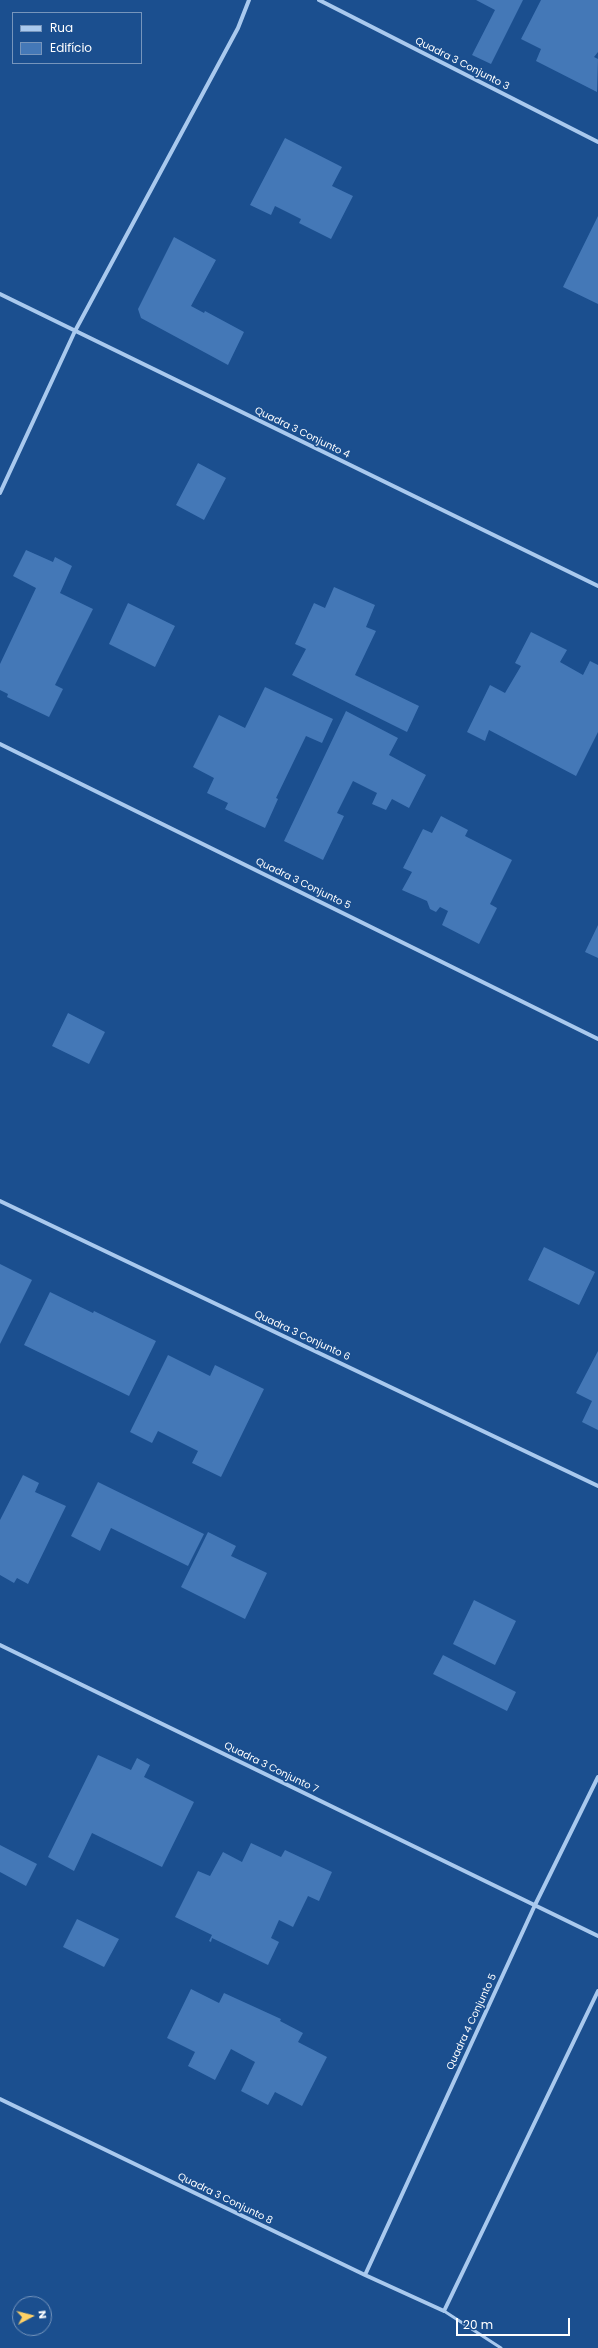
<!DOCTYPE html>
<meta charset="utf-8">
<style>
body{margin:0}
#map{position:relative;width:598px;height:2348px;overflow:hidden;background:#1b4f8f;font-family:Poppins,sans-serif}
canvas{display:block}
.legend{position:absolute;left:12px;top:12px;width:130px;height:52px;box-sizing:border-box;background:#1b4f8f;border:1px solid #7695bc;margin:0;padding:5px 7px;list-style:none;font-size:12px;color:#fff}
.legend li{display:flex;align-items:center;gap:8px;height:20px}
.legend b{width:20px;border:1px solid #7695bc}
.north{position:absolute;left:12px;top:2296px;width:40px;height:40px;box-sizing:border-box;background:#1b4f8f;border:1px solid #7695bc;border-radius:50%;rotate:83deg;font-size:11px;font-weight:700;line-height:16px;text-align:center;color:#fff}
.north::after{content:'';display:block;margin:auto;width:14px;height:18px;background:#ffd166;clip-path:polygon(50% 0,100% 100%,50% 72%,0 100%)}
.scale{position:absolute;left:456px;top:2318px;width:114px;height:18px;box-sizing:border-box;border:2px solid #fff;border-top:0;padding-left:5px;font-size:12px;line-height:14px;white-space:nowrap;color:#fff;-webkit-text-stroke:3px #1b4f8f;paint-order:stroke}
</style>
<div id="map">
<canvas width="598" height="2348"></canvas>
<ul class="legend">
<li><b style="height:5px;background:#a9c9ee"></b>Rua</li>
<li><b style="height:11px;background:#4478b7"></b>Edifício</li>
</ul>
<div class="north">N</div>
<div class="scale">20 m</div>
</div>
<script>
const c = document.querySelector('canvas').getContext('2d');
c.lineJoin = 'round';
function fill(path, color) { c.fillStyle = color; c.fill(path, 'evenodd'); }
const toPath = rows => new Path2D(rows.map(r => 'M' + r).join(''));
function stroke(path, color, width, dash) { c.strokeStyle = color; c.lineWidth = width; c.lineCap = dash ? 'butt' : 'round'; c.setLineDash(dash || []); c.stroke(path); }
function label(font, color, halo, rows, align = 'center') {
  c.font = font + ' Poppins,sans-serif'; c.lineWidth = 3.5; c.setLineDash([]); c.textBaseline = 'middle'; c.strokeStyle = halo; c.fillStyle = color; for (const [text, x, y, turn = 0] of rows) {
    c.save(); c.translate(x, y); c.rotate((+turn || 0) * Math.PI / 180); c.textAlign = isNaN(turn) ? turn : align; if (halo) c.strokeText(text, 0, 0); c.fillText(text, 0, 0); c.restore();
  }
}
fill(toPath([
 [476,0,523,0,491,64,472,55,495,10],
 [541,0,598,0,598,52,594,57,598,59,597,92,536,61,541,49,521,39],
 [285,138,342,167,332,186,353,196,331,239,299,223,301,219,275,206,271,215,250,205],
 [598,216,598,304,563,287],
 [174,237,216,260,191,306,204,313,205,311,244,332,228,365,141,318,138,309],
 [198,463,226,478,204,520,176,505],
 [26,550,53,562,55,557,72,566,60,593,93,609,55,685,63,689,49,717,7,697,8,694,0,690,0,664,36,588,13,576],
 [334,587,375,605,366,627,376,631,355,675,419,706,407,732,292,675,306,649,295,644,314,603,325,608],
 [128,603,175,626,155,667,109,644],
 [531,632,567,650,560,662,583,675,590,661,598,665,598,732,576,776,489,730,485,741,467,732,490,685,505,693,521,666,515,663],
 [265,687,333,719,322,743,306,736,276,798,278,799,265,828,225,809,228,803,207,793,214,778,193,767,219,715,245,728],
 [346,711,398,738,389,755,426,775,409,808,392,799,386,810,372,804,377,793,353,781,337,813,344,816,323,860,284,841],
 [441,816,468,830,465,836,512,860,490,904,497,908,479,944,442,925,448,911,440,907,436,912,430,909,427,901,402,890,412,872,403,868,423,829,432,833],
 [598,925,598,958,585,952],
 [68,1013,105,1032,89,1064,52,1046],
 [544,1247,595,1272,579,1305,528,1280],
 [0,1264,32,1280,0,1344],
 [50,1292,93,1313,94,1311,156,1341,129,1396,24,1345],
 [598,1351,598,1430,582,1422,592,1401,576,1393],
 [168,1355,210,1376,215,1365,264,1389,221,1477,192,1463,198,1451,158,1431,152,1443,130,1432],
 [23,1475,39,1483,35,1492,66,1506,28,1584,17,1578,14,1583,0,1575,0,1520],
 [98,1482,204,1534,188,1566,111,1528,100,1551,71,1536],
 [208,1532,236,1546,231,1556,267,1573,245,1619,181,1587],
 [474,1600,516,1621,495,1665,453,1644],
 [443,1655,516,1692,507,1711,433,1674],
 [98,1755,131,1770,137,1758,150,1765,144,1777,194,1802,162,1867,92,1833,74,1871,48,1857],
 [251,1843,281,1857,285,1850,332,1872,319,1901,308,1896,293,1927,279,1920,271,1938,279,1942,268,1965,212,1938,211,1942,209,1941,212,1935,175,1917,198,1871,210,1876,223,1852,242,1862],
 [0,1845,37,1864,26,1886,0,1872],
 [77,1919,119,1939,104,1967,63,1947],
 [191,1989,219,2003,224,1993,281,2019,280,2021,303,2033,298,2042,327,2057,302,2106,275,2092,268,2105,241,2091,255,2062,231,2049,215,2080,188,2066,195,2052,167,2038]
]), '#4478b7');
stroke(toPath([
 [444,2311,501,2348]
]), '#a9c9ee', 3);
stroke(toPath([
 [319,0,598,142],
 [0,294,598,586],
 [0,493,75,331,238,28,249,0],
 [0,744,598,1039],
 [0,1201,598,1486],
 [0,1645,598,1936],
 [0,2099,365,2275,444,2311,598,1991],
 [365,2275,535,1905,598,1777]
]), '#a9c9ee', 4);
label('10px', '#fff', '#1b4f8f', [
 ["Quadra 3 Conjunto 3",462,64,27],
 ["Quadra 3 Conjunto 4",302,433,26],
 ["Quadra 3 Conjunto 5",303,884,26],
 ["Quadra 3 Conjunto 6",302,1336,25],
 ["Quadra 3 Conjunto 7",271,1768,26],
 ["Quadra 4 Conjunto 5",472,2022,-65],
 ["Quadra 3 Conjunto 8",225,2199,26]
]);
</script>
